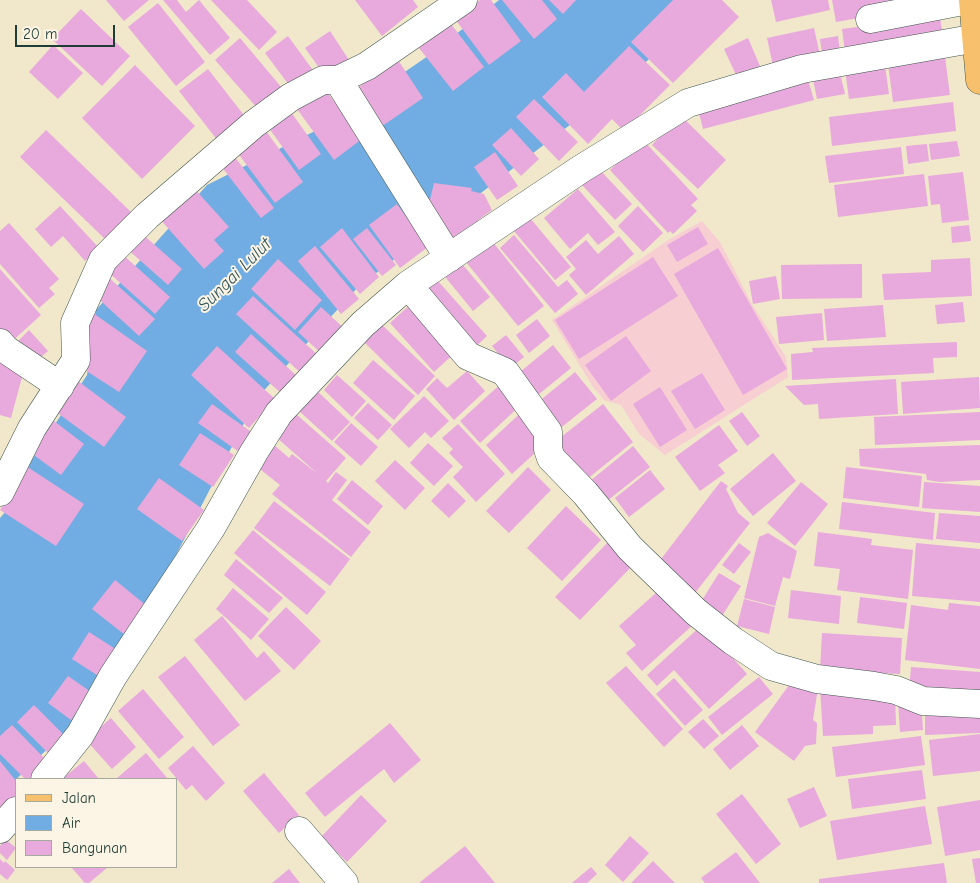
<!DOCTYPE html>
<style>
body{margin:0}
#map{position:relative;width:980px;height:883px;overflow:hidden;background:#f1e7cb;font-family:"Comic Neue",sans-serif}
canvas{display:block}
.legend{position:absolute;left:15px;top:778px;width:162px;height:90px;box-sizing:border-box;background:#fcf5e5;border:1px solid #a4ab9e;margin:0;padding:6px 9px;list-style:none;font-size:15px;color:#1f3d34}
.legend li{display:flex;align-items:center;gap:10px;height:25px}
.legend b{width:25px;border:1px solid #a4ab9e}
.scale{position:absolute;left:15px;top:25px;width:100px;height:22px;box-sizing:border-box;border:2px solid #1f3d34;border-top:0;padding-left:6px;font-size:15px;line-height:18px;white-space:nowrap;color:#1f3d34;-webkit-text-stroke:4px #fcf5e5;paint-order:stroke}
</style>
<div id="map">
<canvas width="980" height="883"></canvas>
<ul class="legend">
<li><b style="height:6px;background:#f7c06c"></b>Jalan</li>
<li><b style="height:14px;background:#71ade3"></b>Air</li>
<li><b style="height:14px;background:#e8a9dc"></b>Bangunan</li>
</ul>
<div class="scale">20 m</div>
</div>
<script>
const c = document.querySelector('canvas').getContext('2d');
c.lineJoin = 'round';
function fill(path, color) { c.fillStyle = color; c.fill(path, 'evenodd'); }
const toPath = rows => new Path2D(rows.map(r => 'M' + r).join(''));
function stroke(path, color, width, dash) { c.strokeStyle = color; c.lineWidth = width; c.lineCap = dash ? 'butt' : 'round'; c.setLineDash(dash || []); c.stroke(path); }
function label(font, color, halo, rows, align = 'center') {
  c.font = font + ' "Comic Neue",sans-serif'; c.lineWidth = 4; c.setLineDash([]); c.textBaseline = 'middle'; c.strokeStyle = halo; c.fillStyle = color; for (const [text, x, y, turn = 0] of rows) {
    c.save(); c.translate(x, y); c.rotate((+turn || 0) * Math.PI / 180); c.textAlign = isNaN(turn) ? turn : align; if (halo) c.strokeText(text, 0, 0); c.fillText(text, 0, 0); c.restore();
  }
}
fill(toPath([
 [702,221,720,242,752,304,786,357,788,377,665,455,639,434,621,405,604,400,593,387,552,320,668,240]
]), '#f7cfd3');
fill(toPath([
 [499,0,715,0,609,95,358,287,257,398,176,555,74,723,0,795,0,518,6,511,33,458,87,375,96,310,207,185,327,125,431,54]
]), '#71ade3');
fill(toPath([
 [106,0,149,0,124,21],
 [163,0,177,0,186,12,199,0,230,38,210,55],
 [211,0,247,0,277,32,259,50],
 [355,0,413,0,418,7,382,36],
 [480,0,491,0,521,41,489,65,455,19],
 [502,0,542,0,557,19,534,39],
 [549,0,576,0,563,14],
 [673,0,722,0,739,17,673,83,631,42],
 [771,0,828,0,830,10,776,22],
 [832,0,891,0,893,12,836,22],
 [158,3,205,62,176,86,128,27],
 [81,9,130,56,102,86,52,39],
 [940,16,943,39,845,52,842,29],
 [451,24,484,67,453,91,419,48],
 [814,28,820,55,773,66,767,38],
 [330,31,349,60,325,76,305,48],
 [288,36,315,73,292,89,265,53],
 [838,36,840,52,822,54,820,39],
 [240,38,282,88,258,109,215,60],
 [748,38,760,66,737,77,724,49],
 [53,45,83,73,58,99,29,72],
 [629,46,670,85,624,131,612,119,588,144,542,97,566,73,584,92],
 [945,57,950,95,893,102,888,64],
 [398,60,423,98,378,129,353,91],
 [135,65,195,126,142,179,82,118],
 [885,65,889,94,849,99,845,70],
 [208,69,250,123,222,146,179,91],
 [840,73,845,94,817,99,813,79],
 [808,80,814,100,703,129,698,109],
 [324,88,362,139,334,160,297,109],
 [534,99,578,142,559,161,516,117],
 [953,102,956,131,832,146,829,117],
 [288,108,321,154,299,170,266,124],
 [680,115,726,160,698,189,652,145],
 [511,128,539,159,521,176,492,145],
 [46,130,131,212,105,239,20,157],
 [266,131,303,182,275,203,237,152],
 [642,139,698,199,691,205,697,211,673,234,670,231,668,233,610,170],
 [957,141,960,156,931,160,929,144],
 [927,144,929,161,908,164,906,146],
 [901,147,904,174,829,183,825,156],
 [495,152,518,186,497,200,474,167],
 [234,156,274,208,261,218,221,166],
 [599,169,632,204,615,220,582,185],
 [963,172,969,220,942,223,940,204,931,205,928,176],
 [924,174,928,206,838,217,834,185],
 [434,183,472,188,471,191,484,194,492,210,478,220,476,228,461,243,446,239,427,212],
 [193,187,229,227,214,240,224,251,204,269,159,218],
 [578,189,615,232,598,245,588,233,570,249,544,218],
 [397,204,428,247,400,268,369,225],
 [60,206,99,248,85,261,63,236,51,247,35,229],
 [638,206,663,233,643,252,618,226],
 [530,218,571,267,555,280,514,231],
 [9,223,59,279,49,288,55,294,39,308,0,264,0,231],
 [969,225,971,241,952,243,951,227],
 [698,227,708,244,677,262,667,245],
 [342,228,379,277,360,294,320,247],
 [367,228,396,265,382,276,353,239],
 [140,232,182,269,168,285,126,248],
 [514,235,558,287,567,280,578,294,555,313,500,248],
 [619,236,634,254,586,295,569,275,576,269,566,257,586,240,598,254],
 [492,241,544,306,518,326,466,262],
 [315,246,359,299,341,314,298,261],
 [718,248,787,369,743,395,674,274],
 [122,254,170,297,155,314,107,271],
 [653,257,678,296,579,359,555,320],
 [970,258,972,296,884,300,882,274,931,272,931,260],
 [278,259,322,300,295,330,251,289],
 [458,259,490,297,473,311,442,273],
 [862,264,862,298,782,299,781,265],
 [0,269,41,315,8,345,0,336],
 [107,276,155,319,139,336,92,293],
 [776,276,780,299,753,304,749,281],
 [437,280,487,336,470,352,426,290],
 [253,296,320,357,303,375,236,314],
 [413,302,457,351,434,372,390,323],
 [963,302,965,322,937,324,935,305],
 [883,305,886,337,827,341,824,309],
 [321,307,347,331,324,356,298,332],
 [93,313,147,351,119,392,88,372,86,345,90,337,81,331],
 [822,313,824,340,779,344,776,317],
 [537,319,550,336,529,353,516,335],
 [379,322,435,376,418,395,362,340],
 [29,330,48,351,34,363,15,344],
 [251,334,298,377,282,394,235,352],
 [506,335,524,357,510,368,492,346],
 [626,336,651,371,611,401,585,365],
 [957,342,957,357,933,358,934,373,792,380,791,354,813,352,812,348],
 [553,345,571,368,533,399,515,376],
 [217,346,275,399,249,428,191,375],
 [0,359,25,366,11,418,0,415],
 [373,360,415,396,394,420,353,383],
 [467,371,485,391,454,420,426,389,437,378,447,388],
 [575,372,597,399,558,430,537,403],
 [702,373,725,410,695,429,671,391],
 [337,375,366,401,352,417,324,390],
 [979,377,980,408,903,414,901,382],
 [74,378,126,417,104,447,52,409],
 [896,379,898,414,819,419,818,404,804,405,785,386],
 [504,381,524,402,480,443,460,421],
 [660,387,687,430,660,447,633,404],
 [316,390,350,422,332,441,298,410],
 [424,396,449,421,431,438,425,432,409,448,390,429],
 [368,403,392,425,378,440,354,418],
 [212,404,253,433,239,452,198,423],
 [603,404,633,442,581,484,551,445],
 [526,408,547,442,512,474,486,445],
 [742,412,760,436,747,446,729,421],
 [980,412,980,440,875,445,874,417],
 [296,414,346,458,326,481,328,483,336,472,347,480,332,500,371,532,351,557,272,494,280,485,256,466,273,444,289,458,292,454,318,474,276,437],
 [54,421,84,444,61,475,31,453],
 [351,423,378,447,361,466,334,442],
 [458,424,505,474,476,502,453,477,463,467,449,453,453,449,442,438],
 [719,425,738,451,718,465,725,473,700,491,675,457],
 [200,433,234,455,213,487,179,465],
 [428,443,453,466,434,486,410,463],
 [980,445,980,480,940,482,927,480,926,474,860,466,859,449],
 [633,446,650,467,607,501,590,481],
 [773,453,796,481,753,516,730,489],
 [395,460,425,488,405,510,375,481],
 [26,466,84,504,56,546,0,510],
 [528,467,551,490,509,533,486,511],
 [846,467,922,476,919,507,843,498],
 [650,470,665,489,629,517,615,498],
 [159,478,204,510,182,541,137,509],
 [352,480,383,506,368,525,337,499],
 [721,481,728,486,726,489,738,513,750,523,695,593,658,563],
 [801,482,828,504,795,546,767,523],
 [924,482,980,486,980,512,922,508],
 [448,483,466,501,449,518,431,501],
 [274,501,350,559,330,586,254,528],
 [842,502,935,513,933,540,839,529],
 [566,506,601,540,562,581,527,548],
 [939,513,980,516,980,543,936,539],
 [253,530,326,592,307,615,234,553],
 [818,532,872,539,871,545,913,550,908,599,837,590,840,569,814,566],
 [768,533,797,551,790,579,783,577,775,606,744,598,759,537],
 [610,540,634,564,580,620,555,597],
 [739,543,751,552,734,574,722,565],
 [916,543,980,549,980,602,912,596],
 [236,559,283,598,269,613,224,575],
 [719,573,741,586,720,619,699,605],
 [115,580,147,606,125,635,92,609],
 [233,588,269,619,251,640,216,609],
 [791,590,841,596,839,624,788,618],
 [657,592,674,610,678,606,694,624,642,671,626,653,636,645,619,626],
 [860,597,907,603,904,629,857,623],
 [744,599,775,607,769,634,737,626],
 [949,603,980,606,980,669,905,660,911,605,948,610],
 [286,607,321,641,294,670,258,636],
 [222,616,257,658,264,651,281,671,245,701,194,640],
 [703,624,747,674,709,709,674,670,657,686,647,675],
 [89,632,117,650,100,677,72,659],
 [822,633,902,638,900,674,820,670],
 [185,656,240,725,213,746,158,677],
 [626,666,683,729,664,747,606,683],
 [911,667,980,672,980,697,909,692],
 [68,676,91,692,71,720,48,703],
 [759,677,773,694,722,735,708,717],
 [674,678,703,710,685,726,656,694],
 [792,681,818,688,813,720,817,723,816,744,805,746,794,761,755,732],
 [820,688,895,695,896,725,873,726,873,734,823,736],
 [143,689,184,737,159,759,118,711],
 [921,701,923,730,900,732,898,702],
 [34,705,68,739,51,756,17,722],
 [980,713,980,733,925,735,925,716],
 [111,718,136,747,112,769,86,740],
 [703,719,719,736,704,749,688,732],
 [390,723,421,760,394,783,384,769,325,817,305,793],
 [12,725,48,762,30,779,25,779,0,754,0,736],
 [742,725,759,746,730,770,713,749],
 [980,734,980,771,933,776,929,740],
 [921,736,925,765,836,777,832,747],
 [193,746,225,783,206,801,192,785,186,790,168,768],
 [146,753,168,779,116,779],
 [0,761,16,781,16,795,0,809],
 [84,761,99,779,62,779],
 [922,770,926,799,852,809,848,779],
 [264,773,299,815,279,833,243,791],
 [814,787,827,816,800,828,787,799],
 [742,794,781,844,756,864,716,814],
 [361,795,387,821,347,862,321,837],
 [980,800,980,850,945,856,937,807],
 [925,806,932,844,837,860,830,821],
 [630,836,649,853,623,882,605,865],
 [5,839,16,848,7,860,0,853,0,846],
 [465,846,495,883,419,883],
 [736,852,760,883,705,883,701,878],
 [980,858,980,883,976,883,972,859],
 [0,859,4,863,5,861,15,870,7,880,0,874],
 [653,861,675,883,631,883],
 [944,863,947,883,819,883,819,879],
 [71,867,108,867,89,883,85,883],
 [591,867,597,874,587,883,572,883],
 [289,869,300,883,272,883]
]), '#e8a9dc');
const minor = toPath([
 [870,19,968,0],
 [338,80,449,258],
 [408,285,468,356,505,372,548,432,548,449,551,458,585,493,630,548,696,612,733,641,771,666,817,679,874,686,896,690,923,701,980,704],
 [0,343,5,349,60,386],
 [0,492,32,428,76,360,75,323,103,260,147,216,254,124,291,97,323,80,338,80,367,66,463,0],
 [45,779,80,735,113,676,211,528,254,452,279,413,363,324,408,285,581,169,688,103,802,69,977,38],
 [0,829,16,811],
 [299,831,344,883]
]);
const major = toPath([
 [973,0,980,80]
]);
stroke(minor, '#3e564b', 29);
stroke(major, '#3e564b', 29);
stroke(minor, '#fff', 28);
stroke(major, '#f7c06c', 28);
label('italic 18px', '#345960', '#fcf5e5', [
 ["Sungai Lulut",235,275,-45]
]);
</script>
